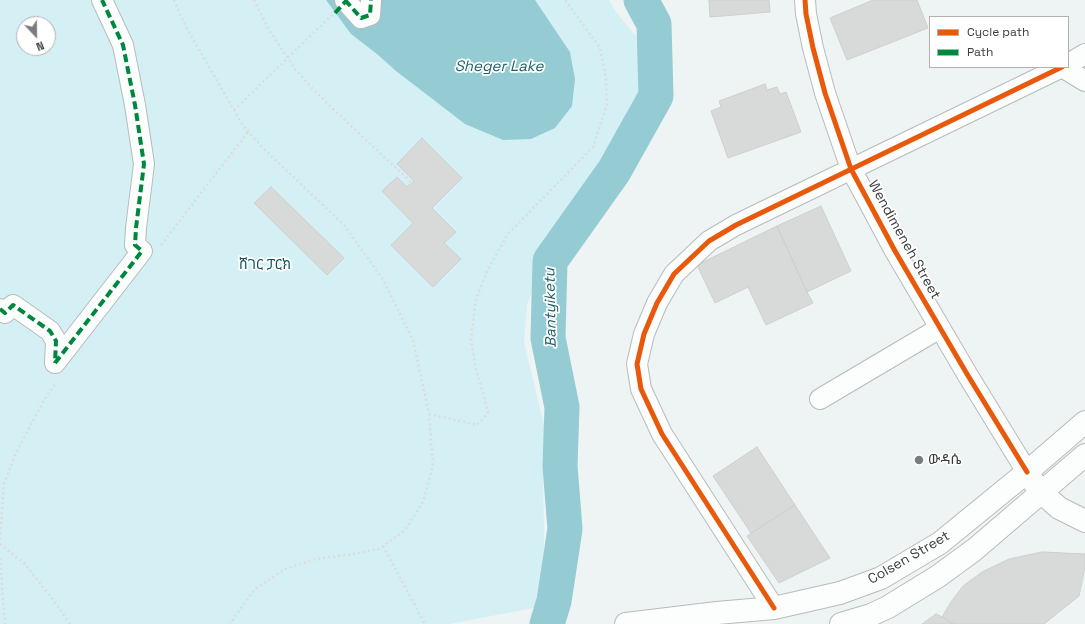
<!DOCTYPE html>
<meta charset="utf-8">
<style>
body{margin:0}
#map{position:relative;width:1085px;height:624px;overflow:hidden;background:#eef3f3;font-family:"Space Grotesk",sans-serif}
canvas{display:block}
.legend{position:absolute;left:929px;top:16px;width:140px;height:52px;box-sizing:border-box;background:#fff;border:1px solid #b0b1b1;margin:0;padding:5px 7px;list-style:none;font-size:12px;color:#393c3d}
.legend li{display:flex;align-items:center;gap:8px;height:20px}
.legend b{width:20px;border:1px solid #b0b1b1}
.north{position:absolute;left:16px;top:16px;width:40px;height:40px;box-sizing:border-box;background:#fff;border:1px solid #b0b1b1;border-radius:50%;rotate:158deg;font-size:11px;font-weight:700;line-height:16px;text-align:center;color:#393c3d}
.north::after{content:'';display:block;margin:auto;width:14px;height:18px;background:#787c7d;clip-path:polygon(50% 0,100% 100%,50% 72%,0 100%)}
</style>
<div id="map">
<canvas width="1085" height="624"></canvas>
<ul class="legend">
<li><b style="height:5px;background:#e8590c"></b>Cycle path</li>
<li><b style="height:5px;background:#00873e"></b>Path</li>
</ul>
<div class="north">N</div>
</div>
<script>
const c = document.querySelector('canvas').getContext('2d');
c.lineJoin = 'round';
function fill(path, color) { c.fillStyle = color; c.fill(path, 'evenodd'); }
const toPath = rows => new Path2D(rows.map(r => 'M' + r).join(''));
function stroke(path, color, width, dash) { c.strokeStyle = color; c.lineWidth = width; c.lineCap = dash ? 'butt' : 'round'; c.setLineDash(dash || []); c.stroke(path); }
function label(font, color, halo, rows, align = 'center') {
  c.font = font + ' "Space Grotesk","Noto Sans Ethiopic",sans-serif'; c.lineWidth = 3.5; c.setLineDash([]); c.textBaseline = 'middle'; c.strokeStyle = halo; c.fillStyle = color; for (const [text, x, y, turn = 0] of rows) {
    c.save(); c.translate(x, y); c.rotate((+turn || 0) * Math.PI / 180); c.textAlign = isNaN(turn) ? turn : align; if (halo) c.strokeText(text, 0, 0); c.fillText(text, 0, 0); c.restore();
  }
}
fill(toPath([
 [0,0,609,0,616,12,637,37,645,65,646,99,633,137,567,217,537,278,527,305,524,342,546,433,543,478,544,530,544,606,449,624,0,624],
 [24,24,48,24,48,48,24,48]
]), '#d4f0f4');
fill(toPath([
 [326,0,345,0,361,18,371,0,535,0,570,52,575,79,572,106,555,128,531,139,503,140,465,124,396,71,377,54,351,34]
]), '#95ccd4');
stroke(toPath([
 [547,624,554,601,565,529,560,466,562,407,548,338,550,261,614,171,656,96,654,24,641,0]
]), '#95ccd4', 35);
const building = toPath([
 [709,0,769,0,770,12,710,17,709,0],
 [873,0,917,0,928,28,847,60,830,18,873,0],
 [765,84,767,90,777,87,780,94,786,92,801,132,728,158,711,111,721,107,719,101,765,84],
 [422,138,462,178,432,208,456,232,444,243,461,259,433,287,391,245,413,223,382,191,397,177,407,187,414,181,397,164,422,138],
 [271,187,344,258,327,275,254,203,271,187],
 [821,206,851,271,807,292,777,226,821,206],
 [777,226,807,292,813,303,766,325,748,287,715,303,697,265,777,226],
 [757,447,795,505,751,533,713,476,757,447],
 [795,505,830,558,779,583,747,536,795,505],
 [1042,552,1085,554,1085,567,1079,596,1044,624,954,624,942,617,951,602,963,586,982,572,1009,559,1042,552],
 [936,614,942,617,954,624,922,624,936,614]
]);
fill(building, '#d8dad9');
stroke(building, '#cecfcf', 1);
const minor = toPath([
 [345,0,361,18,370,15,371,0],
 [805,0,806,14,813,48,825,93,851,169,895,251,967,374,1027,472],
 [1068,64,1085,54],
 [1062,67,1085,81],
 [0,309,5,313,13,305,50,331,56,341,55,363],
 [55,363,142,251,135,245,136,228,144,164,135,105,123,45,102,0],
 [820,399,940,328],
 [774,608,662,434,641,389,637,364,644,334,657,303,674,274,709,241,736,225,1062,67]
]);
const major = toPath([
 [1032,480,1041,492,1059,508,1085,521],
 [626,624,717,613,774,608,840,593,881,578,940,543,1027,472,1085,422],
 [841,624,871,615,888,607,937,577,974,550,1085,455]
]);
stroke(minor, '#b8bbbb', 22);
stroke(major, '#b8bbbb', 24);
stroke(toPath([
 [174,0,185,25,243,126,265,150,344,225,382,278,413,340,429,414,433,465,423,502,405,530,379,549,353,554,316,559,285,569,255,589,236,615,230,624],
 [254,0,269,30,295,69,312,88,332,108,411,182],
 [234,110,333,14],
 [161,245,248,132],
 [429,414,477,425,488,413,485,399,476,370,471,338,476,299,488,269,508,234,593,147,607,105,606,79,600,48,565,0],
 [0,539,4,484,16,453,44,400,56,383],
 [0,544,24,563,54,601,70,624],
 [383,546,425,624],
 [0,558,5,624]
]), '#dbdddd', 2.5, [2, 3]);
stroke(minor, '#fcfdfd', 20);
stroke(major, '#fcfdfd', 22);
stroke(toPath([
 [345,0,361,18,370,15,371,0],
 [335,13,346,1],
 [0,309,5,313,13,305,50,331,56,341,55,363],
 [55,363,142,251,135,245,136,228,144,164,135,105,123,45,102,0]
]), '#00873e', 4, [8, 4]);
stroke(toPath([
 [805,0,806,14,813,48,825,93,851,169,895,251,967,374,1027,472],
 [774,608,662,434,641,389,637,364,644,334,657,303,674,274,709,241,736,225,1062,67]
]), '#e8590c', 5);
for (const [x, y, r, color] of [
 [919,460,5,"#787c7d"]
]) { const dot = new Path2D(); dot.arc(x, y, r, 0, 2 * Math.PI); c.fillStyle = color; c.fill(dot); stroke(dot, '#fff', 1.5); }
label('14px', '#393c3d', '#fff', [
 ["Wendimeneh Street",904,240,61],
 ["Colsen Street",909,558,-30]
]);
label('14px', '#10545c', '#fff', [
 ["ሸገር ፓርክ",265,265]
]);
label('14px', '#393c3d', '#fff', [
 ["ውዳሴ",928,460]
], 'left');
label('italic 15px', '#1e5f67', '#fff', [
 ["Sheger Lake",499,67],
 ["Bantyiketu",551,308,-91]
]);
</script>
